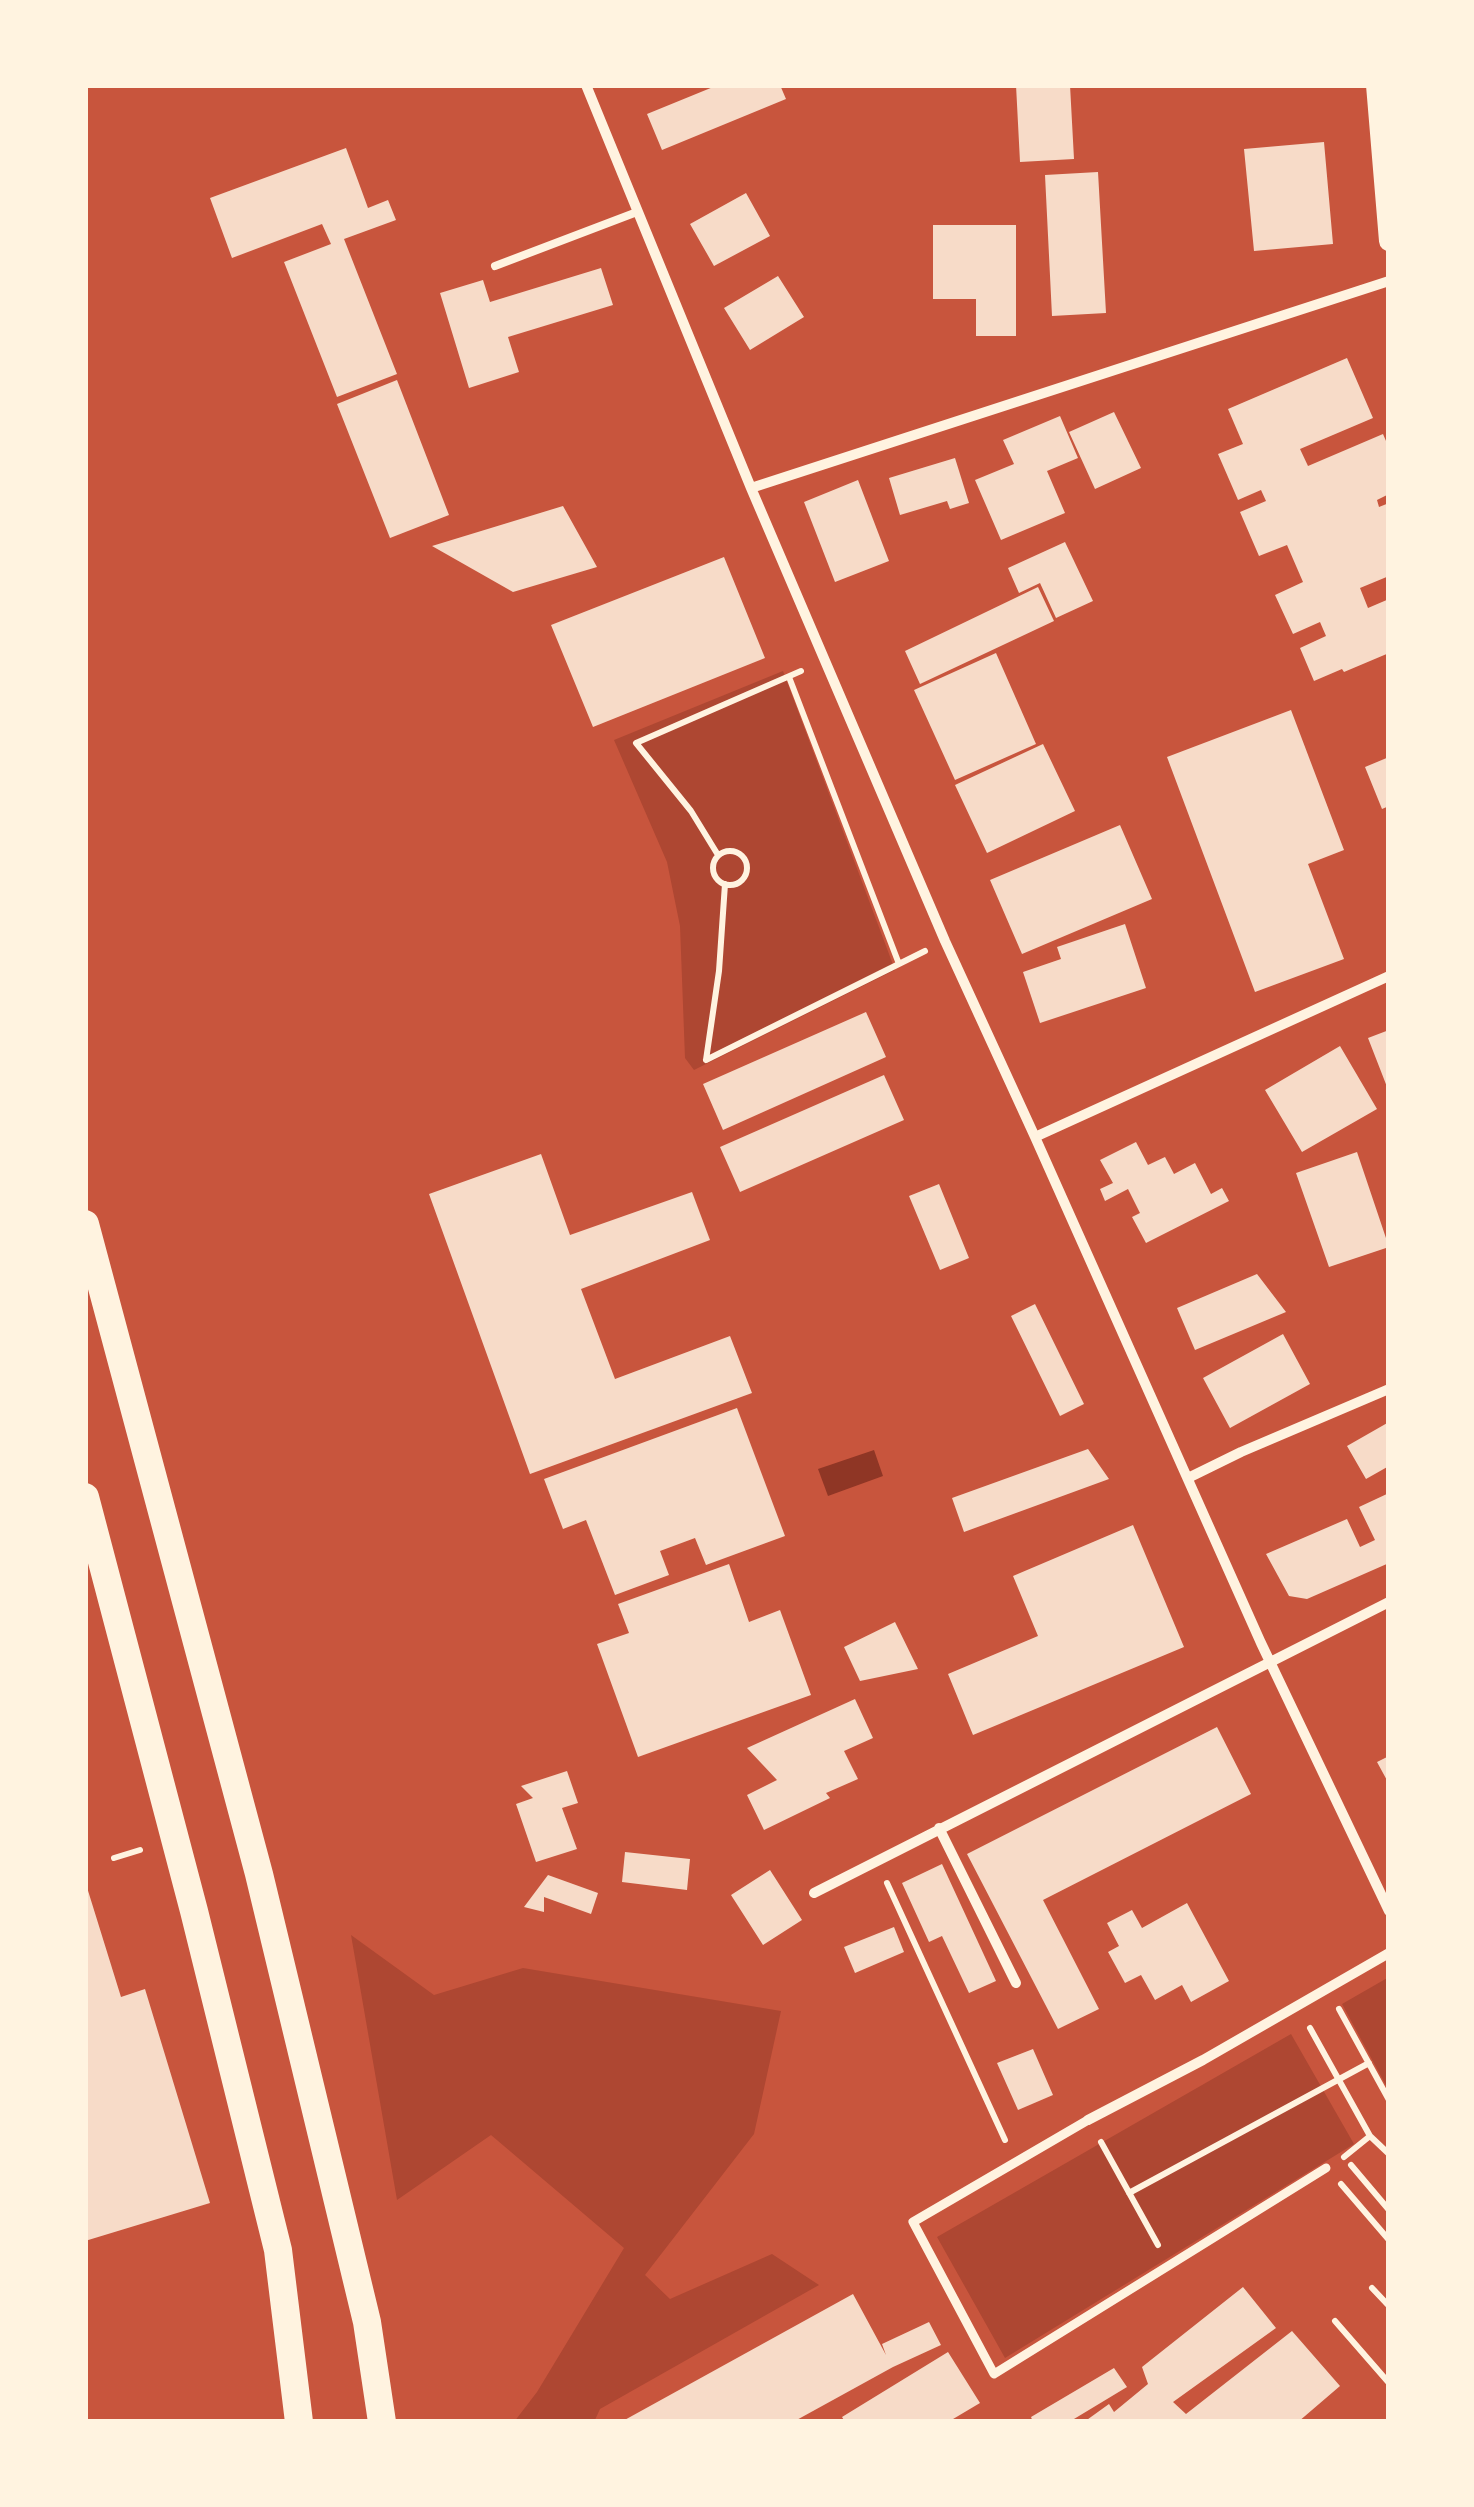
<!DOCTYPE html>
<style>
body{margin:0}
#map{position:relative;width:1474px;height:2507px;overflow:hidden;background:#c8553d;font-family:"Titillium Web",sans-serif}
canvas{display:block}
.frame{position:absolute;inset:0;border:88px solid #fff3e0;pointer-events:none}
</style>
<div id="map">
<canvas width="1474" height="2507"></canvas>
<div class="frame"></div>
</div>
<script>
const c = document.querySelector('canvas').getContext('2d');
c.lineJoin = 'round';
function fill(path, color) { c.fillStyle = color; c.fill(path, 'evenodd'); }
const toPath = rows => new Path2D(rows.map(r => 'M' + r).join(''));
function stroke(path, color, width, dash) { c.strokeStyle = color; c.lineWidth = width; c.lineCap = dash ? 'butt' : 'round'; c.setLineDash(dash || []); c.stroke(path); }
fill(toPath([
 [783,671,895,970,694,1070,685,1058,680,926,667,862,614,740],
 [351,1935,434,1995,523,1968,781,2011,754,2134,645,2275,670,2299,772,2254,819,2285,600,2409,594,2422,514,2422,537,2392,624,2248,491,2135,397,2200],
 [1389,1977,1389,2091,1342,2004],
 [1291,2034,1354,2144,1005,2358,937,2237]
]), '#ae4732');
fill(toPath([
 [874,1450,883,1476,828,1496,818,1469]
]), '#8f3625');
fill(toPath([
 [718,85,780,85,786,99,662,150,647,114],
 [1016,85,1070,85,1074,159,1020,162],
 [1324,142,1333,244,1254,251,1244,149],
 [346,148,368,208,388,200,396,220,344,239,397,374,337,397,284,262,331,244,322,224,232,258,210,198],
 [1098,172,1106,313,1052,316,1045,175],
 [746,193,770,236,714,266,690,224],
 [933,225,1016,225,1016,336,976,336,976,299,933,299],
 [601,268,613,305,508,337,519,372,469,388,440,293,483,280,490,302],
 [778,276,804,317,750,350,724,308],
 [1347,358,1373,418,1300,449,1308,466,1383,434,1389,448,1389,494,1377,500,1379,507,1389,503,1389,576,1360,588,1368,608,1389,599,1389,653,1344,672,1342,669,1314,681,1300,648,1326,636,1320,622,1293,634,1275,595,1303,582,1287,545,1259,556,1240,512,1266,501,1261,490,1238,500,1218,454,1243,444,1228,409],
 [397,380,449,515,390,538,337,404],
 [1114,412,1141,468,1095,489,1069,432],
 [1060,416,1078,458,1047,471,1065,513,1001,540,975,480,1014,464,1003,440],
 [955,458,969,503,950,509,947,501,900,515,889,478],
 [858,480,889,561,835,582,804,502],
 [563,506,597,567,513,592,432,546],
 [1065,542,1093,601,1056,618,1040,583,1019,593,1008,568],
 [724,557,765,658,593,727,551,625],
 [1038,587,1054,621,920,684,905,651],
 [996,653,1036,744,955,780,914,690],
 [1291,710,1344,850,1308,864,1344,959,1255,992,1167,757],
 [1043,744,1075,811,987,853,955,785],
 [1389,757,1389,806,1382,809,1365,767],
 [1120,825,1152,899,1022,954,990,880],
 [1125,924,1146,988,1040,1023,1023,972,1061,959,1057,947],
 [866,1012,886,1057,723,1130,703,1084],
 [1389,1030,1389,1092,1368,1038],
 [1340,1046,1377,1109,1302,1152,1265,1090],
 [884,1075,904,1120,740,1192,720,1147],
 [1136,1142,1148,1165,1165,1157,1174,1174,1195,1163,1211,1194,1222,1188,1229,1201,1146,1243,1132,1217,1140,1213,1128,1189,1105,1201,1100,1189,1113,1183,1100,1160],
 [1357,1152,1389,1247,1329,1267,1296,1173],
 [541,1154,570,1235,692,1192,710,1240,581,1289,615,1379,730,1336,752,1393,530,1474,429,1194],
 [939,1184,969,1258,940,1270,909,1196],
 [1257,1274,1286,1312,1195,1350,1177,1308],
 [1035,1304,1084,1404,1060,1416,1011,1316],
 [1283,1334,1310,1384,1230,1428,1203,1378],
 [737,1408,785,1536,706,1565,695,1538,660,1551,669,1575,615,1595,586,1520,563,1529,544,1479],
 [1389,1422,1389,1466,1366,1479,1347,1446],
 [1088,1449,1109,1479,964,1532,952,1498],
 [1389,1493,1389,1563,1307,1599,1289,1596,1266,1554,1347,1519,1360,1547,1375,1540,1359,1507],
 [1133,1525,1184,1647,973,1735,948,1674,1038,1636,1013,1576],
 [729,1564,749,1622,780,1610,811,1695,638,1757,597,1644,629,1633,618,1604],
 [895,1622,918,1669,860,1681,844,1647],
 [855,1699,873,1738,844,1751,858,1779,826,1793,830,1798,764,1830,747,1795,777,1780,747,1748],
 [1217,1727,1251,1794,1043,1900,1099,2009,1058,2029,967,1854],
 [1389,1756,1389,1784,1377,1762],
 [567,1771,578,1803,562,1808,577,1849,536,1862,516,1804,533,1798,521,1786],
 [625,1852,690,1859,687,1890,622,1882],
 [942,1864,996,1981,969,1993,942,1936,929,1942,902,1883],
 [770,1870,802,1920,763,1945,731,1895],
 [548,1875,598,1893,591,1914,544,1897,544,1912,524,1907],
 [85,1881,121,1997,145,1989,210,2203,85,2241],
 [1187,1903,1229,1981,1191,2002,1182,1985,1155,2000,1141,1975,1125,1983,1108,1952,1119,1946,1107,1923,1132,1910,1142,1928],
 [894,1927,904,1952,855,1973,844,1947],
 [1033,2049,1053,2095,1018,2110,997,2063],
 [1243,2287,1276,2328,1173,2402,1186,2414,1292,2331,1340,2386,1298,2422,1084,2422,1109,2404,1114,2412,1148,2384,1142,2367],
 [853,2294,886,2355,882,2344,929,2322,941,2345,893,2367,793,2422,621,2422],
 [948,2352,980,2403,948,2422,845,2422,842,2417],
 [1114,2368,1127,2387,1069,2422,1033,2422,1031,2417]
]), '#f7dbc8');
stroke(toPath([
 [789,677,899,964],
 '713 868a17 17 0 1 1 34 0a17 17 0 1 1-34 0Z',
 [718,855,691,811,636,743,801,671],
 [706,1060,925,951],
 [706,1060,719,971,725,884],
 [114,1858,140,1850],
 [887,1883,1005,2140],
 [1339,2009,1389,2100],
 [1310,2028,1370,2136,1389,2154],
 [1101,2142,1158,2245],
 [1344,2157,1370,2136],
 [1351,2165,1389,2210],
 [1341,2184,1389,2240],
 [1129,2193,1369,2063],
 [1372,2288,1389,2306],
 [1335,2321,1389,2383]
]), '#fff3e0', 6);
stroke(toPath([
 [495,266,637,212]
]), '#fff3e0', 8);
stroke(toPath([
 [1088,2120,913,2222,994,2374,1326,2168]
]), '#fff3e0', 9);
stroke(toPath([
 [586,85,751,488,945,941,1035,1137,1261,1643,1389,1911],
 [751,488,1389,281],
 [1035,1137,1389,976],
 [1188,1478,1241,1452,1389,1389],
 [939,1828,1016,1983],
 [814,1893,1389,1602],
 [1088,2120,1203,2060,1389,1953]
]), '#fff3e0', 10);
stroke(toPath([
 [1376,85,1389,241]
]), '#fff3e0', 20);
stroke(toPath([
 [85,1224,259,1874,367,2322,382,2422],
 [85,1497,194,1911,278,2250,299,2422]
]), '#fff3e0', 28);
</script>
